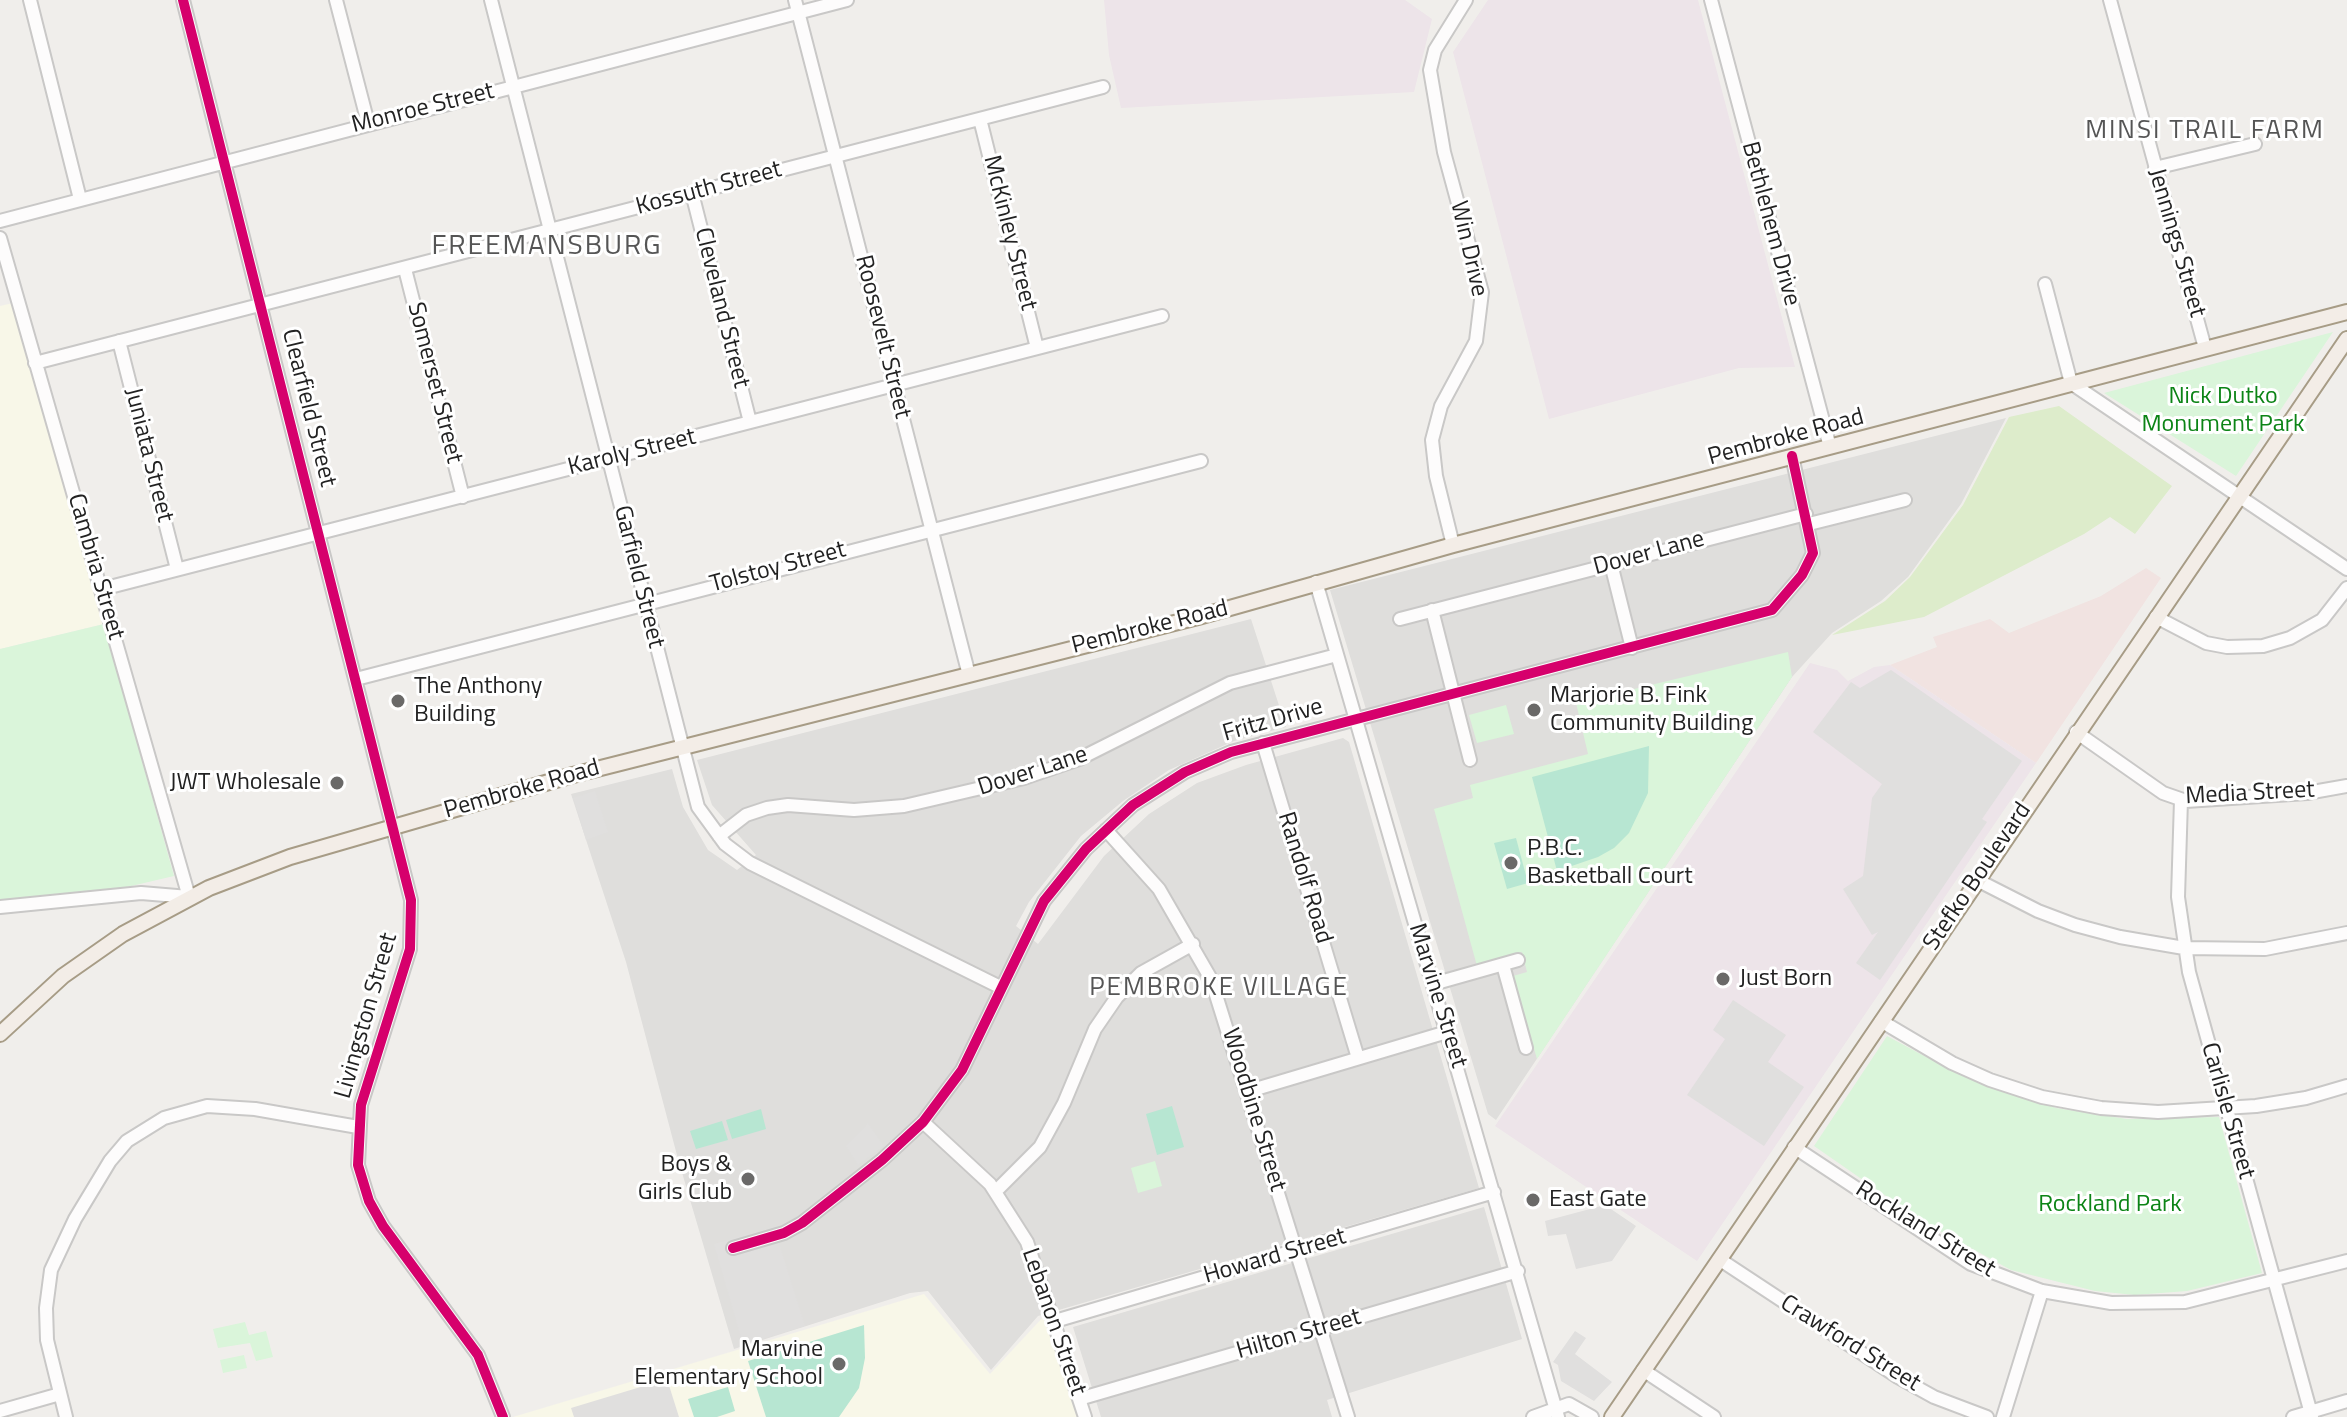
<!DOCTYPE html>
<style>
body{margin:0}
canvas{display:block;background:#f0eeeb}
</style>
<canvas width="2347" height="1417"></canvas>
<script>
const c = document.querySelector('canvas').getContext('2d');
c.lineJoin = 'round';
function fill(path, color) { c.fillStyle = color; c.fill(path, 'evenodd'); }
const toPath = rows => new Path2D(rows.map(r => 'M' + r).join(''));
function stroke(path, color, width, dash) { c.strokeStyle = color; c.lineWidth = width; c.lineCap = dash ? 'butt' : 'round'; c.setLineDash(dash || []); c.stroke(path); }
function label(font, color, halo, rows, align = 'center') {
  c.font = font + ' "Titillium Web",sans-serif'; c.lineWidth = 6; c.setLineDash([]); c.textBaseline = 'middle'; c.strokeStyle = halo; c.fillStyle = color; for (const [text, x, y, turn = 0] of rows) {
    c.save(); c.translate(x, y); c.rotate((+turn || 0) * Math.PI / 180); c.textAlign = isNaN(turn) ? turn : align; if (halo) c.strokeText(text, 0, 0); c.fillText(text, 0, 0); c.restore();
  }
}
fill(toPath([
 [2006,418,1961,504,1908,577,1881,601,1832,633,1792,677,1496,1120,1488,1114,1330,590],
 [1251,619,1286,727,1234,741,1169,770,1123,801,1081,836,1029,902,1016,926,1038,944,1104,856,1149,814,1197,783,1246,765,1343,738,1349,742,1479,1188,1038,1316,991,1370,928,1291,910,1293,734,1349,678,1159,626,962,571,794,672,769,683,807,708,850,737,870,756,855,712,805,697,760],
 [1484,1207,1522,1339,1327,1400,1332,1417,1101,1417,1073,1327]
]), '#dfdedc');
fill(toPath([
 [2146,568,2161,578,2036,763,1890,665,1937,647,1933,637,1990,619,2009,633,2101,596]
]), '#f1e3e1');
fill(toPath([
 [1104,0,1405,0,1432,19,1414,92,1121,108,1109,55],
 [1488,0,1698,0,1795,367,1739,368,1549,419,1453,52],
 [1810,663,1837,670,1848,681,1874,667,1890,665,2036,763,1697,1261,1495,1126]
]), '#ede4e9');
fill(toPath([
 [13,303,104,624,0,649,0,306],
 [924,1294,990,1374,1046,1314,1078,1417,513,1417]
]), '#f8f7e8');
fill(toPath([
 [2059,406,2172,486,2135,534,2110,517,2084,534,1924,617,1832,635,1885,601,1910,577,1963,505,2009,417]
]), '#ddeccb');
fill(toPath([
 [2333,332,2236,476,2104,393],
 [104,624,174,876,127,887,0,901,0,649],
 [1788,652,1792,677,1537,1059,1513,976,1527,972,1522,952,1477,966,1434,809,1473,798,1470,785,1588,754,1576,703],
 [1506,705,1514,734,1477,743,1469,715],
 [1887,1036,1956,1073,2056,1108,2127,1119,2219,1117,2262,1273,2187,1291,2135,1295,2095,1291,2011,1270,1925,1223,1814,1146],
 [1155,1161,1162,1186,1138,1193,1131,1168],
 [245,1322,249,1335,266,1331,273,1357,256,1361,250,1343,218,1348,213,1329],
 [244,1355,247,1368,223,1373,220,1360]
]), '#daf5da');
fill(toPath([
 [1649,746,1648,793,1629,833,1614,848,1598,857,1557,871,1532,777],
 [1516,838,1528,883,1507,889,1494,843],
 [1172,1106,1184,1147,1157,1155,1146,1114],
 [761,1109,766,1129,732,1139,726,1120],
 [722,1121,728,1140,696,1149,690,1131],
 [864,1325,865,1358,859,1388,839,1417,766,1417,748,1361],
 [728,1387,735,1411,717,1417,694,1417,688,1399]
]), '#b7e6d2');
fill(toPath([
 [1891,670,2022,761,1982,819,1987,822,1880,980,1856,963,1878,932,1872,935,1843,889,1863,876,1872,798,1882,784,1813,732,1851,682,1860,688],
 [595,791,608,832,586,840,573,798],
 [1733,1000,1786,1035,1768,1062,1804,1087,1764,1146,1687,1095,1725,1039,1713,1030],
 [868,1123,884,1146,858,1165,846,1146],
 [1605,1205,1636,1226,1612,1261,1576,1269,1566,1234,1548,1236,1545,1221],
 [774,1227,805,1326,743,1345,714,1244],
 [1575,1331,1586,1338,1575,1354,1612,1382,1594,1401,1561,1381,1558,1365,1553,1362],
 [667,1379,679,1417,574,1417,571,1408]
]), '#e0dfde');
const minor = toPath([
 [30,0,80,199],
 [183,0,411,900,410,949,361,1105,358,1165,369,1201,383,1226,478,1355,503,1417],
 [336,0,368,123],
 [491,0,698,807,725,844,750,863,1000,987],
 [795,0,969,675],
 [1711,0,1830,447],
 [2110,0,2205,348],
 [980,119,1037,348],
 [2155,168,2255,144],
 [692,193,750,422],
 [0,221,847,0],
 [0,238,189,897,141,893,0,907],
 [405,269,463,497],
 [2045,284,2071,383,2347,569],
 [119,341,177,569],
 [35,363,1103,87],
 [1809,524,1905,500],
 [1453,545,1436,476,1432,440,1441,406,1476,341,1482,292,1444,152,1430,70,1435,50,1466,0],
 [1611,564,1632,648],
 [1316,582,1558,1417],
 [102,589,1162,316],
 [1432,610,1470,760],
 [2156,617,2206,643,2227,647,2263,646,2290,638,2322,620,2347,588],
 [1400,619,1806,514],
 [356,679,1201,461],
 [2076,732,2163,793,2186,801,2307,793,2347,786],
 [1263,743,1358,1058],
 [2181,800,2178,897,2189,972,2312,1417],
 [1106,830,1159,889,1211,979,1348,1417],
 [719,836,746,815,767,808,788,805,854,810,904,806,1024,778,1079,759,1230,683,1337,655],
 [1977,880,2038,911,2075,925,2120,937,2184,948,2265,949,2347,933],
 [1503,965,1526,1048],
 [1433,984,1518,960],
 [1881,1021,1952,1063,1990,1080,2042,1097,2101,1108,2158,1112,2256,1106,2306,1098,2347,1086],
 [1249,1091,1447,1032],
 [923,1122,990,1184,1027,1242,1085,1417],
 [1794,1147,1971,1264,2042,1291,2111,1303,2185,1302,2347,1261],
 [996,1191,1040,1147,1064,1103,1095,1029,1117,997,1141,973,1193,944],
 [733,1248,784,1233,802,1223,882,1160,923,1122,962,1070,1044,901,1086,849,1133,805,1185,772,1231,752,1772,610,1802,575,1813,553,1792,456],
 [1719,1259,1898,1377,1934,1397,1987,1417],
 [1055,1321,1494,1192],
 [1643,1370,1714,1417],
 [1079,1399,1518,1271],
 [0,1411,60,1394],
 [66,1417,47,1340,46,1308,51,1270,75,1219,110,1161,127,1141,164,1118,207,1106,255,1109,358,1127],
 [1533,1417,1569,1404,1592,1417],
 [2003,1417,2042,1291],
 [2293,1417,2347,1401]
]);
const major = toPath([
 [0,1034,63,976,123,934,209,888,290,857,573,775,1198,617,1453,545,2347,312],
 [1612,1417,2347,339]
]);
stroke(minor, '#c9c8c7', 16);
stroke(major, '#a79c86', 18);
stroke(minor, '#fdfcfc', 12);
stroke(major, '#f3ede7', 14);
stroke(toPath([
 [183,0,411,900,410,949,361,1105,358,1165,369,1201,383,1226,478,1355,503,1417],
 [733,1248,784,1233,802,1223,882,1160,923,1122,962,1070,1044,901,1086,849,1133,805,1185,772,1231,752,1772,610,1802,575,1813,553,1792,456]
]), '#d6006c', 10);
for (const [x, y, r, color] of [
 [398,701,8,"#6a6968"],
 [1534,710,8,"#6a6968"],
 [337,783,8,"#6a6968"],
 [1511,863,8,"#6a6968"],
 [1723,979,8,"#6a6968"],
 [748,1179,8,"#6a6968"],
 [1533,1200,8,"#6a6968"],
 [839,1364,8,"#6a6968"]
]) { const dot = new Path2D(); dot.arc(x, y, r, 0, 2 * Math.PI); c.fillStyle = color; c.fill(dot); stroke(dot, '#fff', 3); }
label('24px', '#222', '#fff', [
 ["Monroe Street",423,109,-14],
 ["Kossuth Street",709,189,-15],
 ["Bethlehem Drive",1770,224,75],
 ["McKinley Street",1009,233,76],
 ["Jennings Street",2176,243,74],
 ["Win Drive",1468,249,77],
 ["Cleveland Street",721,308,76],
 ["Roosevelt Street",882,337,76],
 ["Somerset Street",434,383,76],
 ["Clearfield Street",308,408,76],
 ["Pembroke Road",1786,438,-15],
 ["Karoly Street",632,453,-14],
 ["Juniata Street",148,455,76],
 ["Dover Lane",1649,554,-15],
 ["Cambria Street",95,567,74],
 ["Tolstoy Street",778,568,-15],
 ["Garfield Street",638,577,76],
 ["Pembroke Road",1150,628,-14],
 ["Fritz Drive",1273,721,-16],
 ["Dover Lane",1033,772,-18],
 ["Pembroke Road",522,790,-16],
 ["Media Street",2250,794,-3],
 ["Stefko Boulevard",1978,877,-56],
 ["Randolf Road",1304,878,73],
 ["Marvine Street",1437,996,73],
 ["Livingston Street",367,1016,-74],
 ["Woodbine Street",1253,1110,73],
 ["Carlisle Street",2227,1111,74],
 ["Rockland Street",1925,1230,32],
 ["Howard Street",1275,1257,-16],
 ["Lebanon Street",1053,1322,71],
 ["Hilton Street",1299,1335,-16],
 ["Crawford Street",1850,1344,32]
]);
label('24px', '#0c8416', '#fff', [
 ["Nick Dutko",2223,397],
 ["Monument Park",2223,425],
 ["Rockland Park",2110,1205]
]);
label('24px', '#222', '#fff', [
 ["The Anthony",414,687],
 ["Building",414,715],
 ["Marjorie B. Fink",1550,696],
 ["Community Building",1550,724],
 ["JWT Wholesale",321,783,"right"],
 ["P.B.C.",1527,849],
 ["Basketball Court",1527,877],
 ["Just Born",1739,979],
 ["Boys &",732,1165,"right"],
 ["Girls Club",732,1193,"right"],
 ["East Gate",1549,1200],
 ["Marvine",823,1350,"right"],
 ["Elementary School",823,1378,"right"]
], 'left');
c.letterSpacing = '2px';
label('26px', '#555', '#fff', [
 ["MINSI TRAIL FARM",2205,132],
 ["PEMBROKE VILLAGE",1219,989]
]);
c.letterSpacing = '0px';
c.letterSpacing = '2px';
label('28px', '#555', '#fff', [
 ["FREEMANSBURG",547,247]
]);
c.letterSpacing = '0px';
</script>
